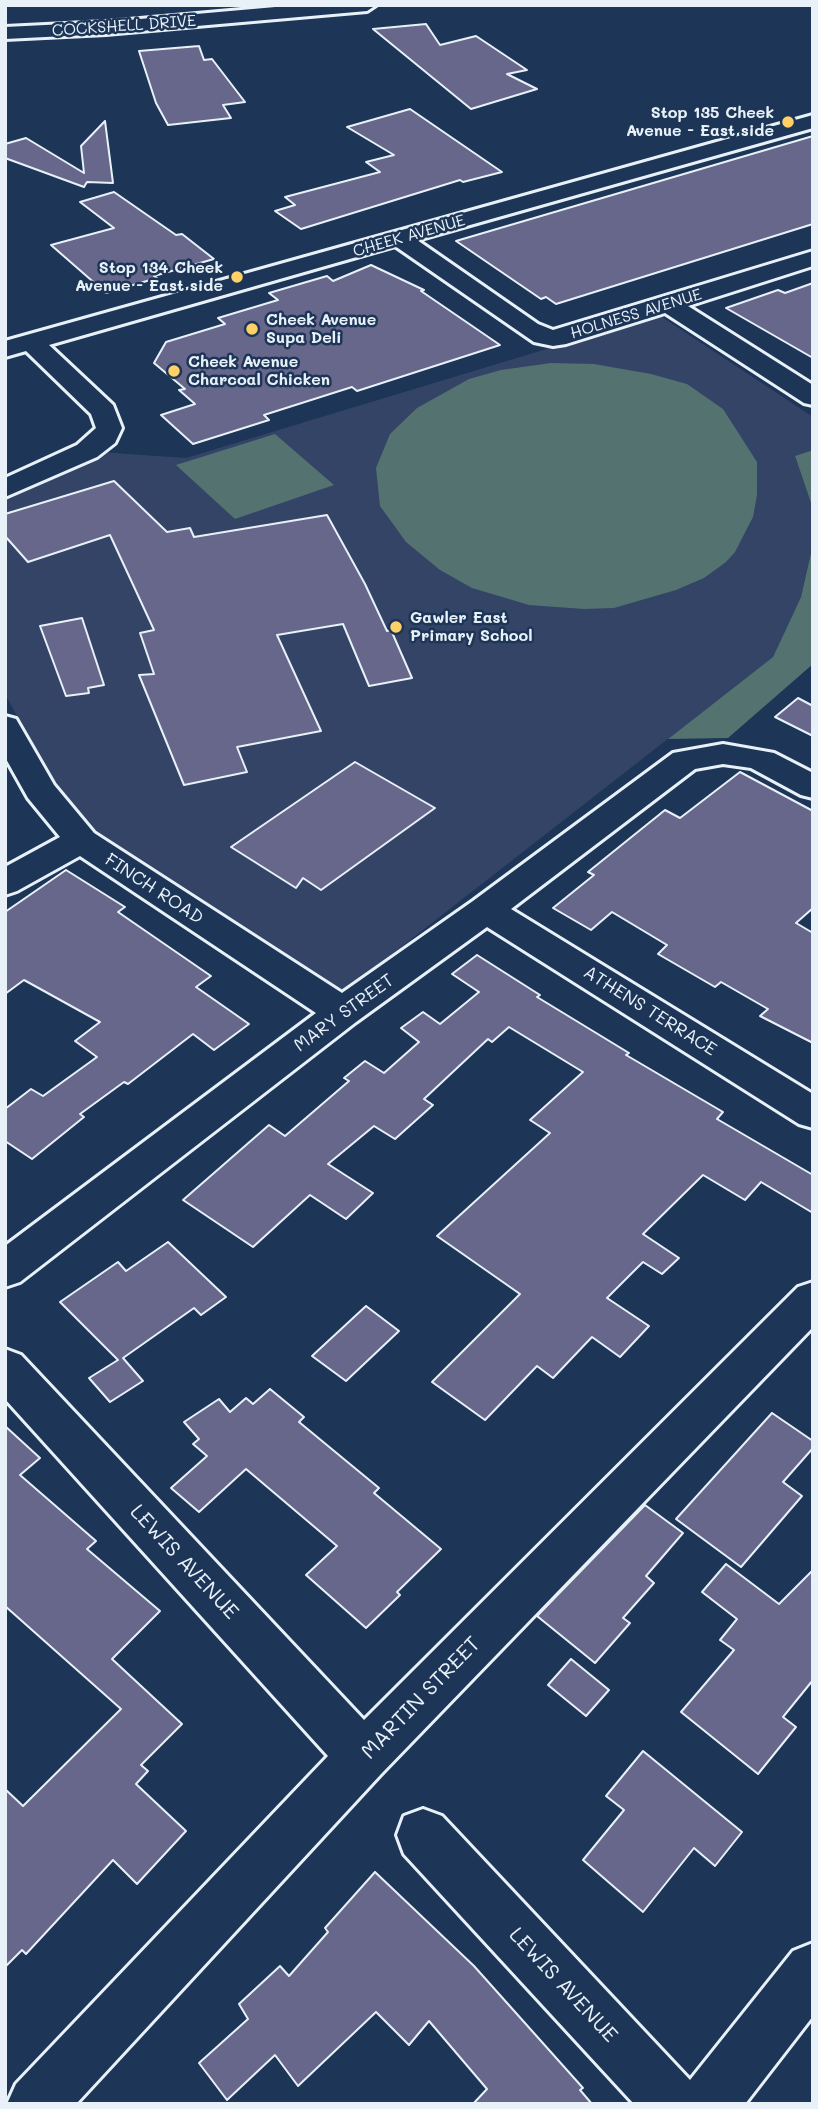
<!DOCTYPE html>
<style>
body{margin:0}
#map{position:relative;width:818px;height:2109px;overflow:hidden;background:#1d3557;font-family:Mali,sans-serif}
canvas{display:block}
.frame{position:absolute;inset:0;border:7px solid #e8f1f8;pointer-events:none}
</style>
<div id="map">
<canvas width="818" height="2109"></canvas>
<div class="frame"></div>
</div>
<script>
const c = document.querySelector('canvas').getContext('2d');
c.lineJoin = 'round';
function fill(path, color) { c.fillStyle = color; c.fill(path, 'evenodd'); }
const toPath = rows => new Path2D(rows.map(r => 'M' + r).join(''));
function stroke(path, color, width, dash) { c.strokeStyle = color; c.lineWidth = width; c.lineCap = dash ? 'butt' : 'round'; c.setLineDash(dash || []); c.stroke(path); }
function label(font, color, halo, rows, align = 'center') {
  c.font = font + ' Mali,sans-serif'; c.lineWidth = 5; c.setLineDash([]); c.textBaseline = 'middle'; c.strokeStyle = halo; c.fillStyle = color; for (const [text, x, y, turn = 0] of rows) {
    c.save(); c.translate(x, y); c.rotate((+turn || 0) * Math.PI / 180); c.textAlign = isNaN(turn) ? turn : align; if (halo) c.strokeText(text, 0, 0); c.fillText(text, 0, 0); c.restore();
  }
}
fill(toPath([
 [659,315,813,417,813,450,795,456,813,509,813,544,801,597,773,657,342,993,96,837,61,798,5,694,5,497,100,452,186,458]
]), '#334467');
fill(toPath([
 [551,363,594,364,651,374,687,384,723,409,757,462,757,495,753,517,735,552,726,562,704,578,676,590,614,608,584,609,529,605,472,588,440,570,406,542,380,506,376,468,390,434,417,408,469,379,501,370],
 [275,434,334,485,235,519,176,465],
 [813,450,813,509,795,456],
 [813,544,813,664,728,738,668,739,773,657,801,597]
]), '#537270');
const building = toPath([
 [426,24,440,45,476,36,527,70,507,74,537,89,471,109,373,29,426,24],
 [199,46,204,60,212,59,245,102,223,105,231,118,168,125,156,103,139,51,199,46],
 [410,109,502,172,463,182,460,180,301,229,275,211,295,205,285,197,380,172,366,162,394,155,347,127,410,109],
 [105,121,113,183,87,182,84,187,5,158,5,144,26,138,84,173,81,146,105,121],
 [813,136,813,224,556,304,546,297,541,299,456,241,813,136],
 [114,192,176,235,182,234,214,259,154,276,157,278,106,293,51,245,114,228,80,202,114,192],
 [371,265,424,290,421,291,500,345,357,391,352,387,264,415,269,420,193,444,161,415,195,404,179,390,185,389,154,363,166,342,225,324,218,318,278,300,269,293,327,276,333,281,371,265],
 [813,283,813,358,726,308,778,290,785,293,813,283],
 [114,481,167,532,190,528,194,537,327,515,365,584,387,631,391,630,412,678,369,686,343,624,277,635,321,731,237,747,247,772,184,785,139,675,154,674,140,633,154,630,110,535,28,562,5,536,5,514,114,481],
 [82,618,104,685,88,688,89,693,66,696,40,626,82,618],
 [798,698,813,706,813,736,775,717,798,698],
 [355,762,435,808,321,890,303,878,296,888,231,847,355,762],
 [740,772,813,811,813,908,796,923,813,933,813,1043,760,1016,768,1009,721,982,715,987,658,954,667,945,612,912,591,930,553,908,594,875,588,872,665,810,680,818,740,772],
 [66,870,125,907,118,912,211,976,196,987,249,1024,214,1050,193,1034,128,1084,124,1082,80,1114,84,1117,32,1159,5,1141,5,1109,31,1089,43,1096,97,1057,75,1041,100,1022,24,980,5,994,5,912,66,870],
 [477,955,540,995,537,997,629,1053,626,1055,723,1112,717,1119,813,1175,813,1213,761,1182,745,1200,703,1175,643,1234,679,1258,662,1274,643,1262,607,1298,649,1326,620,1357,592,1337,553,1378,537,1366,485,1420,432,1382,520,1294,437,1236,550,1133,530,1120,583,1072,509,1027,492,1042,488,1039,424,1099,433,1105,395,1139,374,1126,328,1164,373,1193,346,1219,310,1195,253,1247,183,1200,269,1125,285,1136,349,1081,344,1078,365,1061,384,1073,419,1042,401,1028,423,1012,440,1024,479,992,452,974,477,955],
 [168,1242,226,1297,201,1315,194,1308,123,1358,143,1381,110,1402,89,1378,118,1360,60,1302,118,1262,126,1271,168,1242],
 [366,1306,399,1331,346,1381,312,1356,366,1306],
 [270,1389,304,1417,299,1422,379,1488,374,1493,441,1549,397,1592,400,1595,366,1628,306,1575,337,1546,246,1469,199,1512,171,1488,207,1456,193,1444,199,1439,184,1422,219,1399,230,1412,246,1398,253,1404,270,1389],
 [772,1413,813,1441,813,1448,783,1482,802,1496,741,1567,676,1519,772,1413],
 [5,1426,40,1458,20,1475,96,1541,87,1549,160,1611,112,1659,182,1724,141,1765,148,1771,136,1784,186,1831,137,1884,113,1860,26,1954,22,1950,5,1967,5,1789,23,1806,121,1709,5,1606,5,1426],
 [645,1505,683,1533,646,1576,654,1583,623,1618,630,1623,595,1663,537,1616,645,1505],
 [726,1564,779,1604,813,1570,813,1680,783,1717,796,1727,758,1774,681,1712,734,1650,720,1640,737,1619,702,1592,726,1564],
 [571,1659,609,1690,586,1716,548,1685,571,1659],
 [643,1751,742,1832,715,1866,694,1848,643,1912,583,1860,624,1810,606,1796,643,1751],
 [375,1872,474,1966,583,2088,580,2090,592,2104,473,2104,487,2089,429,2021,409,2045,376,2012,298,2086,275,2055,227,2100,199,2063,248,2019,239,2004,280,1966,289,1976,328,1932,325,1928,375,1872]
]);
fill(building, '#67678b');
stroke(building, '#e8f1f8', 2);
const minor = toPath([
 [298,5,376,5,367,11,106,34,5,39,5,27,106,22,298,5],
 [813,115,813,128,417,240,538,324,553,330,813,251,813,266,688,306,813,385,813,405,804,403,665,313,566,344,553,346,534,342,395,246,49,345,113,405,122,428,115,443,97,457,5,497,5,478,77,445,96,428,91,414,26,351,5,357,5,341,813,115],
 [5,716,16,719,54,785,94,833,342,993,473,901,673,753,723,744,774,753,813,773,813,798,801,795,751,768,723,764,695,769,511,909,813,1094,813,1128,799,1124,487,927,356,1022,20,1282,5,1287,5,1246,316,1013,80,856,17,891,5,895,5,867,60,837,28,798,5,757,5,716],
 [813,1282,813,1327,381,1774,76,2104,7,2104,16,2084,328,1756,5,1399,5,1349,21,1355,364,1720,798,1287,813,1282],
 [423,1809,442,1816,690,2080,793,1951,813,1943,813,2016,745,2104,634,2104,404,1854,397,1835,404,1816,423,1809]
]);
stroke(minor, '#e8f1f8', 6);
fill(minor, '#1d3557');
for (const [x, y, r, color] of [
 [788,122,7,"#ffd166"],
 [237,277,7,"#ffd166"],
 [252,329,7,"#ffd166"],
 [174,371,7,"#ffd166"],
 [396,627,7,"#ffd166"]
]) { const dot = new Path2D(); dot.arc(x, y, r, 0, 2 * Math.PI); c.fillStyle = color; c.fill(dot); stroke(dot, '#1d3557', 2.5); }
label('16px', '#e8f1f8', '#1d3557', [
 ["COCKSHELL DRIVE",124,26,-4],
 ["CHEEK AVENUE",409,236,-16],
 ["HOLNESS AVENUE",636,314,-17]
]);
label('bold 16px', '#e8f1f8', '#1d3557', [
 ["Stop 135 Cheek",774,113,"right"],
 ["Avenue - East side",774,131,"right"],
 ["Stop 134 Cheek",223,268,"right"],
 ["Avenue - East side",223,286,"right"],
 ["Cheek Avenue",266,320],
 ["Supa Deli",266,338],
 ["Cheek Avenue",188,362],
 ["Charcoal Chicken",188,380],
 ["Gawler East",410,618],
 ["Primary School",410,636]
], 'left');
label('18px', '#e8f1f8', '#1d3557', [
 ["FINCH ROAD",154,889,33],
 ["ATHENS TERRACE",650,1011,32],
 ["MARY STREET",344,1013,-36]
]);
label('21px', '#e8f1f8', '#1d3557', [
 ["LEWIS AVENUE",184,1562,47],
 ["MARTIN STREET",421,1698,-46],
 ["LEWIS AVENUE",563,1985,47]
]);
</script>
